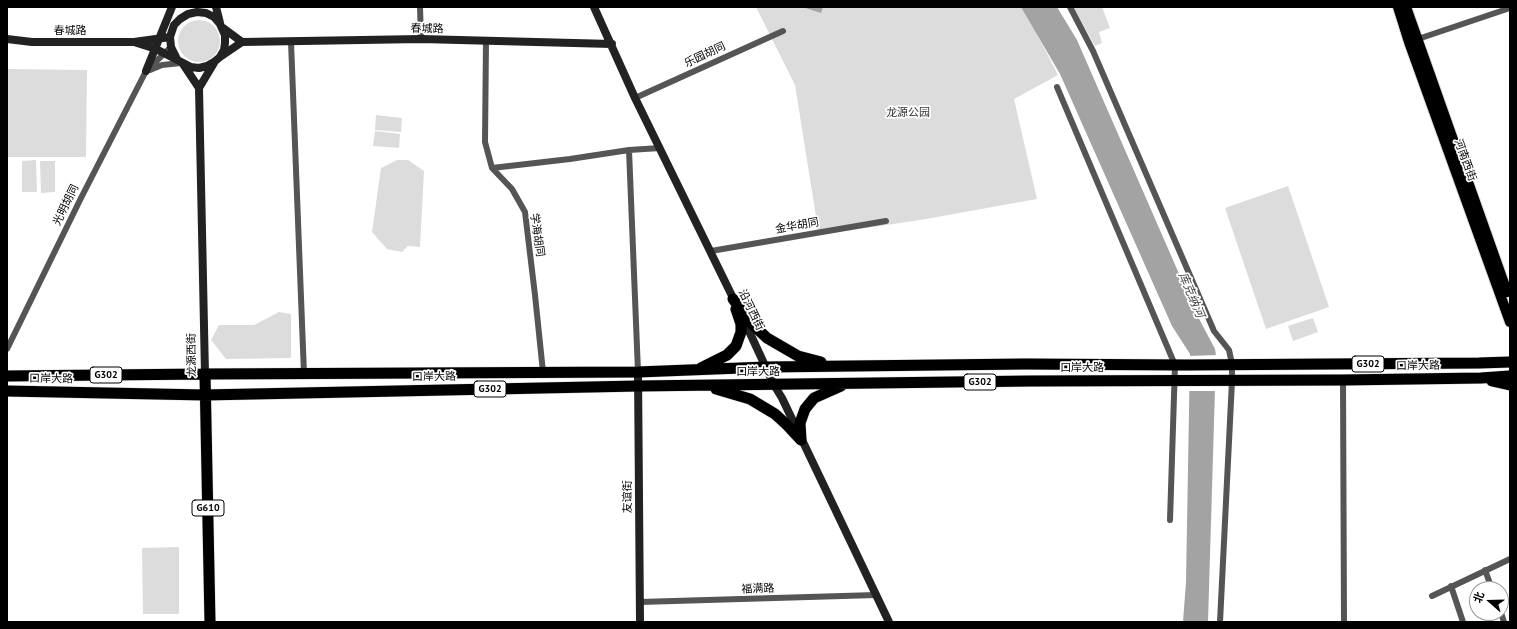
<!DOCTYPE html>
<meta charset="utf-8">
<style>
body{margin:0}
#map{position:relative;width:1517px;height:629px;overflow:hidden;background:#fff;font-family:"PT Sans","Noto Sans SC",sans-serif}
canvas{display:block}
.frame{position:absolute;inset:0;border:8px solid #000;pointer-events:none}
.north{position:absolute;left:1469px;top:581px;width:40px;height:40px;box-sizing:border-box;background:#fff;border:1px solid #999;border-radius:50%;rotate:290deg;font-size:11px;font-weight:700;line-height:16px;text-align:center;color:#000}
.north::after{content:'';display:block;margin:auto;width:14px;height:18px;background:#000;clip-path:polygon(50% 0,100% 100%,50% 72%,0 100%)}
</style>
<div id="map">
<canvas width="1517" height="629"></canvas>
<div class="frame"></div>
<div class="north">北</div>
</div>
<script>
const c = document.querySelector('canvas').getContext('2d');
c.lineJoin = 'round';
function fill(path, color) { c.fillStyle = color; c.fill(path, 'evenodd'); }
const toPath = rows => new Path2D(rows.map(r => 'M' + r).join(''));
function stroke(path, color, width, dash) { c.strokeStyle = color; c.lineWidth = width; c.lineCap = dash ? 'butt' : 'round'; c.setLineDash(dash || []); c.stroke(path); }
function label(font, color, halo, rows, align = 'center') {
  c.font = font + ' "PT Sans","Noto Sans SC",sans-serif'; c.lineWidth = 3.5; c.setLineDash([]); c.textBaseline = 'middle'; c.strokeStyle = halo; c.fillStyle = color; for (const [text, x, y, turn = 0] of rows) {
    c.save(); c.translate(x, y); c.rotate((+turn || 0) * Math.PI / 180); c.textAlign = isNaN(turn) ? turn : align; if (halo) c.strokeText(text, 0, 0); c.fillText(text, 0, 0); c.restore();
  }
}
fill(toPath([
 [756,7,1023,7,1058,75,1014,99,1037,199,920,220,819,235,795,85],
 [1073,7,1102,7,1110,28,1099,32,1102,43,1095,46],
 '178 41a21 21 0 1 1 42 0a21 21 0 1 1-42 0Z',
 [7,69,87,70,86,157,7,157],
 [376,115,402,118,401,132,375,130],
 [375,131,400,134,399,148,373,146],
 [36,160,37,192,22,192,22,161],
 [397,160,408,160,424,171,420,247,408,246,402,252,387,249,372,232,381,168],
 [40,161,55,161,55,192,41,193],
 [1288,186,1329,307,1266,329,1225,208],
 [279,312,291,314,291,358,226,359,211,340,219,325,254,325],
 [1313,318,1318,332,1293,341,1288,326],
 [179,547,179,614,143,614,142,548]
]), '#dcdcdc');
fill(toPath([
 [802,7,823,7,821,13],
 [1021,7,1057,7,1077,40,1197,315,1215,349,1216,355,1208,622,1183,622,1186,582,1190,354,1172,326,1060,74]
]), '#a3a3a3');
fill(toPath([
 [1218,355,1217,391,1188,391,1188,356]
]), '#fff');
const primary = toPath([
 [1398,7,1409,42,1510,322],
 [1406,7,1507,292]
]);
const highway = toPath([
 [733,299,751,323,767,338,798,356,821,362],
 [701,368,727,355,736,346,741,332,741,324,736,309],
 [205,374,210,622],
 [7,376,205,374,638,372,766,367,1025,364,1185,365,1479,363,1510,362],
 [1492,381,1510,385],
 [716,389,750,399,775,414,787,425,801,440],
 [7,391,205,395,638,386,1031,381,1343,380,1481,378,1510,376],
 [801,440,800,423,805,409,814,398,841,386]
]);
stroke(primary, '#dbdbdb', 12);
stroke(highway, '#dbdbdb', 12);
stroke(toPath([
 [420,7,421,39],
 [1070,7,1093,51,1214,331,1229,350,1232,364,1232,381,1220,622],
 [486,40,485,142,492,168,512,189,525,212,535,295,543,372],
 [1415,40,1510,8],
 [291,42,304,374],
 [150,70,162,65,181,63],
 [1057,87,1175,365,1170,520],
 [635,98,783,31],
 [629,150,638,372],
 [492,168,570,159,629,150,660,148],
 [711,251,886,221],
 [7,349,81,198,146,71,171,47],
 [1343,380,1344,622],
 [1485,570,1492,589],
 [1451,586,1463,622],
 [1432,596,1510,559],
 [640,602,876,595],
 [1501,613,1504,622]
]), '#555', 6);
stroke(toPath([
 [216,7,220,23],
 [594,7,635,98,736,304],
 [223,28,242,42],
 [7,39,32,42,134,42,170,37],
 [134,42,156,49,191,67,199,68,207,66,214,62,220,57,224,50,225,43,225,35,220,24,214,17,206,13,197,12,188,14,180,19,174,25,170,37,171,47,177,59],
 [220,57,242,42,421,39,612,44],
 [183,64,199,88,205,374],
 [146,71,172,7],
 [199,88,214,63],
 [742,316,774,385,782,398,889,622],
 [638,372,640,622]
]), '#222', 8);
stroke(primary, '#000', 10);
stroke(highway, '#000', 11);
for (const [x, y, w] of [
 [1368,364,32],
 [106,375,32],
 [980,382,32],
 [490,389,32],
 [208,508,32]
]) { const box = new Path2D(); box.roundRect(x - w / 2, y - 8, w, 16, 3); c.fillStyle = '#fff'; c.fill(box); stroke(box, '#000', 1); }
label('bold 10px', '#000', null, [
 ["G302",1368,364],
 ["G302",106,375],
 ["G302",980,382],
 ["G302",490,389],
 ["G610",208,508]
]);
label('11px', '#000', '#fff', [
 ["春城路",427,29,1],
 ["春城路",70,31],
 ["乐园胡同",705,55,-25],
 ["河南西街",1465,160,70],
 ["光明胡同",66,205,-64],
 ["金华胡同",797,226,-10],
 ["学海胡同",537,235,82],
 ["沿河西街",751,310,64],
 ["龙源西街",192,355,-91],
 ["口岸大路",1418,366,-1],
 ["口岸大路",1082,368],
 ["口岸大路",758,372],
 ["口岸大路",434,377,-1],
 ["口岸大路",51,379,1],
 ["友谊街",628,497,-90],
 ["福满路",758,589,-2]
]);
label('11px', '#333', '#fff', [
 ["龙源公园",908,113]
]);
label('italic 12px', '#444', '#fff', [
 ["库克纳河",1191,295,67]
]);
</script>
